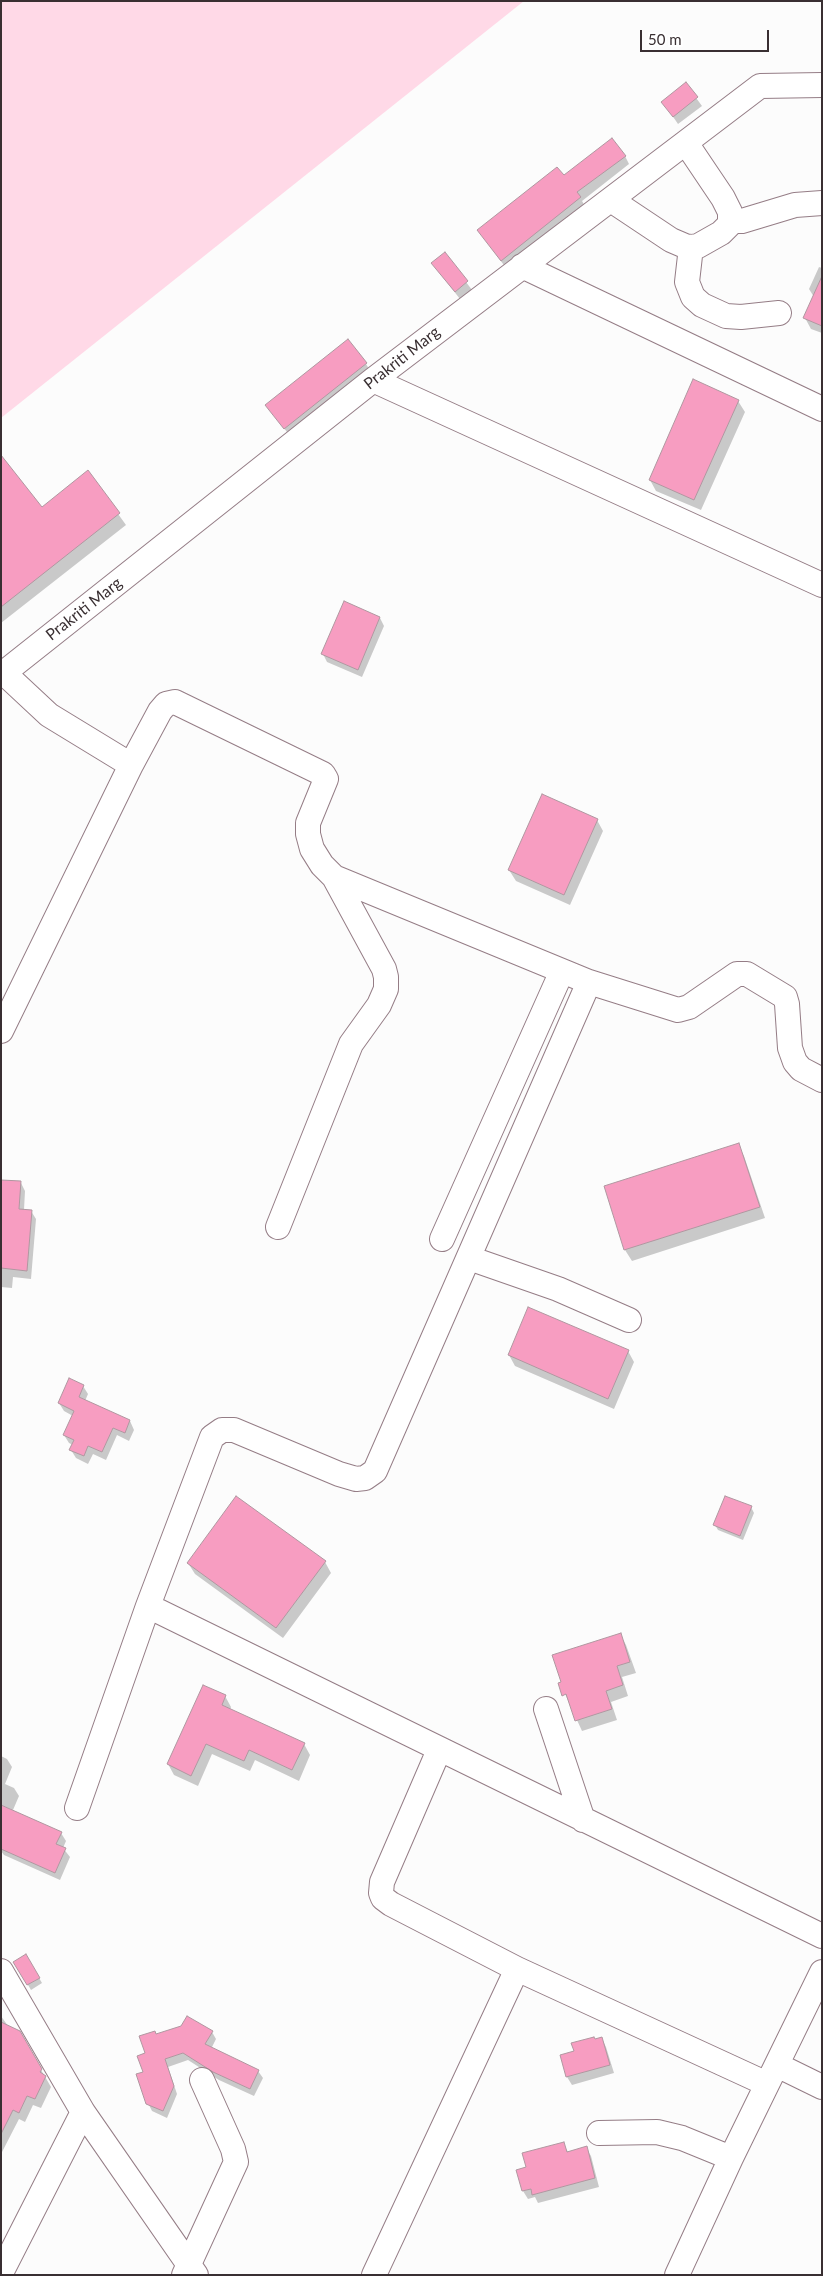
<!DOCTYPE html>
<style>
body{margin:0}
#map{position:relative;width:823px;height:2276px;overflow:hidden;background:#fcfcfc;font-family:Lato,sans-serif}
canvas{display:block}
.frame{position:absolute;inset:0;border:2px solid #392f32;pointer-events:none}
.scale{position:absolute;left:640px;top:30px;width:129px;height:22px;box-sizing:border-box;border:2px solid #392f32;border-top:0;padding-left:6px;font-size:15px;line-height:18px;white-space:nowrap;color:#392f32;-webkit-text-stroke:4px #fff;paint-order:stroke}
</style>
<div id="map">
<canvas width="823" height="2276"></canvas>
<div class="frame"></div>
<div class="scale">50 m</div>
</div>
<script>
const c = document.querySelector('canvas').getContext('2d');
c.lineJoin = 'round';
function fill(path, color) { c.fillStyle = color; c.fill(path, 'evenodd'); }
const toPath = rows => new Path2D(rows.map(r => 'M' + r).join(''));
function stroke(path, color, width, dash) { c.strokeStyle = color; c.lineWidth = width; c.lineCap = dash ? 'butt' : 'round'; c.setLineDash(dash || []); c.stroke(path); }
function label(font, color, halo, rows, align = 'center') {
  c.font = font + ' Lato,sans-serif'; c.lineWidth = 4.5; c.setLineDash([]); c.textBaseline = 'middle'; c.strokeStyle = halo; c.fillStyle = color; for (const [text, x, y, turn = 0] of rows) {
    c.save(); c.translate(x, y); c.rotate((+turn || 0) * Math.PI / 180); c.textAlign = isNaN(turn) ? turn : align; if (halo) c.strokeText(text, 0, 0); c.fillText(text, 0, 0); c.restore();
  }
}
fill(toPath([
 [1,1,524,1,1,418]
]), '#ffd9e7');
fill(toPath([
 [686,84,702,106,678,124,663,102],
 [625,156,629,164,582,201,585,206,506,268,478,230,564,177],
 [445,254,472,290,460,299,438,271],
 [819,267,822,268,822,333,811,329,805,318,814,297,809,289],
 [366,364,371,372,290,436,267,406],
 [738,401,745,412,701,510,656,491,650,480],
 [1,457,42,508,88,472,126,525,1,623],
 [380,618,384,626,362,677,327,662,323,654],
 [597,820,603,831,570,905,516,881,509,870],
 [738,1145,744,1156,765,1218,632,1261,625,1250,605,1187],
 [1,1181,21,1183,25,1191,24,1210,31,1211,36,1219,31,1279,13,1277,12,1288,1,1287],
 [628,1351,634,1362,614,1409,515,1366,509,1355],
 [83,1386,88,1394,85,1401,130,1421,134,1430,129,1441,117,1435,106,1460,93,1454,88,1464,76,1458,71,1450,73,1445,69,1443,64,1435,73,1416,64,1411,59,1403],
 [751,1507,754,1513,743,1540,718,1530,715,1525],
 [325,1562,331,1573,283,1638,195,1574,188,1563],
 [620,1634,626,1645,636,1673,622,1677,628,1696,611,1702,617,1720,582,1731,560,1683],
 [225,1696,231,1707,230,1710,304,1744,310,1755,299,1781,255,1760,250,1771,212,1754,198,1786,174,1775,168,1764],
 [1,1756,7,1759,12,1767,5,1784,14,1788,19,1796,13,1810,1,1805],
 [61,1833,66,1841,63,1848,70,1857,60,1880,4,1855,1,1851,1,1842],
 [26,1956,42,1983,31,1990,15,1963],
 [1,2016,8,2026,19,2032,51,2087,41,2108,33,2105,25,2122,19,2119,1,2154],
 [212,2032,216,2039,211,2049,258,2071,263,2078,254,2096,219,2080,188,2060,168,2067,177,2094,167,2118,152,2111,148,2103,144,2072,146,2054,156,2036],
 [602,2039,606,2047,614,2073,572,2085,567,2077,575,2052],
 [563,2143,568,2152,586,2148,591,2156,599,2187,538,2203,535,2197,528,2199,523,2191]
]), '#0003');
const building = toPath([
 [686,82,698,97,673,117,661,102,686,82],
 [612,138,626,156,577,192,581,197,501,261,477,230,557,167,564,175,612,138],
 [445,252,468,281,455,292,431,263,445,252],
 [822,276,822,326,803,318,822,276],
 [348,339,367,363,284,429,265,405,348,339],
 [693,379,739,400,694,500,649,480,693,379],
 [1,455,42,507,88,470,120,513,1,607,1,455],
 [344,601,380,617,358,670,321,654,344,601],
 [542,794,598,819,564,895,508,870,542,794],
 [739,1143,760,1207,624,1250,604,1186,739,1143],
 [1,1180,21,1181,19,1209,32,1210,27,1271,1,1268,1,1180],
 [528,1307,629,1350,608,1399,508,1355,528,1307],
 [69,1378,84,1385,79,1397,130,1420,125,1433,113,1428,102,1452,88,1446,84,1456,69,1450,74,1440,63,1435,74,1411,58,1403,69,1378],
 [236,1496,326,1561,276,1628,187,1563,236,1496],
 [725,1496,752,1506,740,1536,713,1525,725,1496],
 [621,1633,630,1662,617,1666,623,1685,606,1691,612,1709,575,1721,566,1694,562,1696,558,1683,561,1682,552,1655,621,1633],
 [203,1685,226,1695,222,1705,305,1743,292,1770,249,1750,244,1761,206,1744,191,1776,167,1764,203,1685],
 [1,1805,62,1832,56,1844,66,1848,55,1873,1,1849,1,1805],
 [26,1954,40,1978,27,1985,13,1962,26,1954],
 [187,2016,213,2031,205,2044,259,2070,250,2089,213,2072,183,2053,165,2059,174,2086,163,2111,146,2104,136,2074,143,2072,137,2056,145,2053,139,2036,155,2031,156,2034,181,2026,187,2016],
 [1,2022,20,2031,42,2069,40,2072,46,2076,35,2099,27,2096,19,2113,13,2110,1,2134,1,2022],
 [594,2037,595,2039,602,2037,610,2065,566,2077,560,2055,574,2051,571,2043,594,2037],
 [564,2142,567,2152,587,2146,595,2178,532,2195,531,2189,522,2191,516,2170,526,2167,522,2153,564,2142]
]);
fill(building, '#f79dc1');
stroke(building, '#b097a0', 1);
const minor = toPath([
 [611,200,671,240,685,246,691,247,698,246,721,233,730,224,730,212,723,198,686,143],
 [731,220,742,221,795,205,822,203],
 [691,247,687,282,693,297,702,305,726,316,741,317,779,313],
 [522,266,822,409],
 [373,380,822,585],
 [4,673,49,715,131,765],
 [1,675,373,380,760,86,822,85],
 [1,1031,131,765,160,711,166,704,175,702,323,774,326,779,308,823,308,834,312,849,322,865,334,877,589,982,678,1010,689,1007,737,974,747,974,785,997,787,1004,790,1048,795,1062,801,1069,822,1080],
 [278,1227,351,1044,379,1005,386,989,386,977,384,969,334,877],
 [442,1239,562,971],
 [469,1258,558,1289,629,1320],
 [148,1606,822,1936],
 [546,1709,583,1820],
 [439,1750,382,1882,381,1893,383,1898,391,1904,517,1969,767,2084],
 [77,1808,148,1606,212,1437,222,1430,234,1430,339,1474,356,1479,365,1478,375,1471,589,982],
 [1,1971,83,2112,196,2275],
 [777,2065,822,2087],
 [599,2133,657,2132,682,2138,731,2158],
 [1,2273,83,2112],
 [184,2275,236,2162,233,2149,202,2080],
 [374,2275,517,1969],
 [677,2275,731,2158,822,1972]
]);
stroke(minor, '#957d86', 26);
stroke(minor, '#fff', 24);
label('16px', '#392f32', '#fff', [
 ["Prakriti Marg",402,358,-38],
 ["Prakriti Marg",84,609,-38]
]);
</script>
